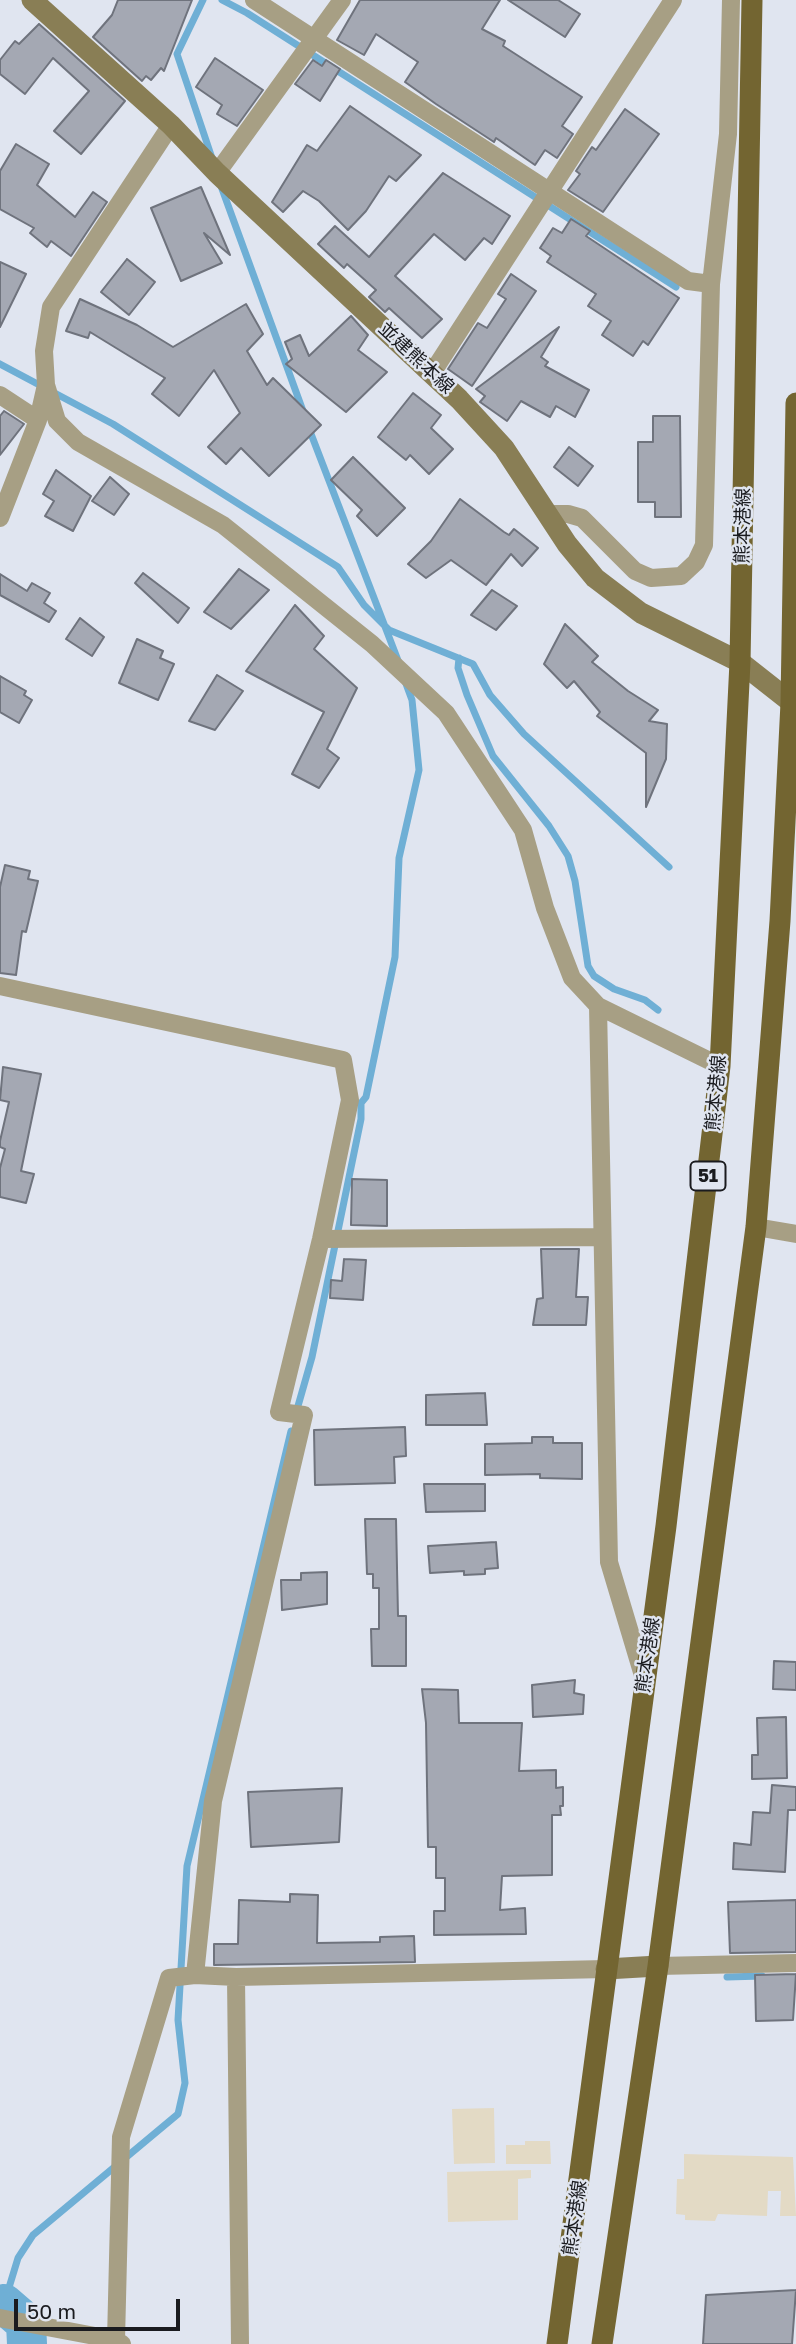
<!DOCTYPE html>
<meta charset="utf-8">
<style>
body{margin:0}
#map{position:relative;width:796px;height:2344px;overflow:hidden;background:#e0e5f0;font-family:"Golos Text",sans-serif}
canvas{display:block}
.scale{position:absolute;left:14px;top:2299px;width:166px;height:32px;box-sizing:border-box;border:4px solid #1a1b1f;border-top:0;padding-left:9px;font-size:21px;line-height:24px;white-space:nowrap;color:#1a1b1f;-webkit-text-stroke:5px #e0e5f0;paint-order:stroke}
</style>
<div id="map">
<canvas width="796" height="2344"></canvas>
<div class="scale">50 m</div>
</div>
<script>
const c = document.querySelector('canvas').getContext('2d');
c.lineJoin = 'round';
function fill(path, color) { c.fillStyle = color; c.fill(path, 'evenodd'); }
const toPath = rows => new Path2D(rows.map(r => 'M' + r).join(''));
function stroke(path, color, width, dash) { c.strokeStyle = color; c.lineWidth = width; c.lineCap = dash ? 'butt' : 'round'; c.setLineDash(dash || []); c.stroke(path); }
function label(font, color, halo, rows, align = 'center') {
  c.font = font + ' "Golos Text","Noto Sans JP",sans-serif'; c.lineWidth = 5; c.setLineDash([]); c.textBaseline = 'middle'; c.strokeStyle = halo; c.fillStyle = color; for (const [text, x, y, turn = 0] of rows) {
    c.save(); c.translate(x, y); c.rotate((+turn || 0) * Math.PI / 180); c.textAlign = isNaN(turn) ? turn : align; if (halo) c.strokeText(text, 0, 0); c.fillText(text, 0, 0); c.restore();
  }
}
fill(toPath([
 [494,2108,495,2163,454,2164,452,2109],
 [525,2141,550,2141,551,2164,506,2164,506,2145,525,2145],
 [684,2154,793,2157,796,2216,780,2216,781,2191,768,2191,767,2216,718,2214,715,2221,685,2220,685,2215,676,2214,677,2179,684,2179],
 [531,2170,531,2178,518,2179,518,2220,448,2222,447,2172]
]), '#e3dac5');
stroke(toPath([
 [203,0,177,54,212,158],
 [222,0,247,13,676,287],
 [221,186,303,411],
 [0,364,113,424,338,567,364,605,389,630,473,664,490,695,524,734,669,867],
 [308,426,399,663],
 [459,658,458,668,467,695,493,756,549,826,568,856,575,881,588,966,594,976,614,989,645,1000,658,1010],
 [296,1413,312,1357,361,1119,361,1103,366,1097,395,957,399,858,419,770,412,700,405,681],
 [727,1977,762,1976],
 [0,2303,4,2304,18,2258,33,2235,178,2114,185,2083,178,2020,187,1866,291,1431]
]), '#6fafd5', 7);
stroke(toPath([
 [4,2304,26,2323,27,2344]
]), '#6fafd5', 40);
const building = toPath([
 [118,0,192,0,164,71,161,68,151,80,146,76,142,81,93,37,112,15,118,0],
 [360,0,500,0,482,29,505,41,503,46,582,97,562,126,573,134,557,158,545,150,535,165,496,138,494,142,436,104,405,82,418,62,376,34,364,55,337,40,360,0],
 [508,0,558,0,580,14,565,37,508,0],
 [39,24,125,101,81,154,54,131,89,91,53,58,25,94,0,74,0,60,15,41,19,44,39,24],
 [215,58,263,90,237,126,217,114,222,105,196,87,215,58],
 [313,60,322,66,326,60,340,69,320,101,295,84,313,60],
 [350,106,421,155,396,181,389,176,366,211,348,230,319,201,303,191,283,212,272,202,307,145,317,151,350,106],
 [625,109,659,134,603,212,568,190,580,174,576,171,592,147,596,150,625,109],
 [16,144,49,164,37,185,75,217,93,192,107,202,71,256,51,241,47,247,30,233,34,228,0,209,0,171,16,144],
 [443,173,510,216,492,244,484,238,465,260,434,234,395,276,442,319,422,338,389,308,385,312,369,297,376,290,347,264,344,268,318,244,335,226,369,257,443,173],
 [201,187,230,255,204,233,222,263,181,281,151,208,201,187],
 [571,219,590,231,586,236,679,298,648,345,643,341,633,356,602,335,611,321,588,306,596,294,547,262,551,256,540,248,553,228,562,233,571,219],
 [127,259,155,282,129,315,101,292,127,259],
 [0,262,26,274,0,327,0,262],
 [511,274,536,291,472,386,448,369,478,323,487,328,506,299,498,294,511,274],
 [80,299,137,325,173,347,246,304,263,334,247,351,267,385,273,378,321,425,269,476,241,448,226,464,208,447,240,413,214,370,179,416,152,394,165,378,90,332,88,338,66,331,80,299],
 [351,316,368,335,358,350,387,372,346,412,286,364,292,359,285,342,300,335,309,356,351,316],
 [559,327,541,357,548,362,545,366,589,390,575,417,556,406,550,417,521,401,507,421,480,402,485,396,476,389,559,327],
 [413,393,441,415,431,428,453,449,429,474,410,455,406,460,378,437,413,393],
 [4,411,24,424,0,455,0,416,4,411],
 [653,416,680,416,681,517,655,517,655,502,638,502,638,442,653,442,653,416],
 [569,447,593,466,578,486,554,467,569,447],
 [353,457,405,508,377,536,357,516,362,510,331,480,353,457],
 [56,470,91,496,73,531,45,516,54,501,43,494,56,470],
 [110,477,129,494,114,515,92,501,110,477],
 [460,499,504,532,509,535,514,529,538,548,522,566,511,554,486,585,451,560,426,578,408,564,431,541,460,499],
 [239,569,269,590,231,629,204,612,239,569],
 [143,573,189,608,178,623,135,583,143,573],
 [0,574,27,591,32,583,50,593,44,603,56,611,49,622,0,595,0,574],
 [492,590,517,606,496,630,471,615,492,590],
 [295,605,324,636,314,649,357,688,327,749,339,758,319,788,292,774,324,712,246,671,295,605],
 [80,618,104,637,92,656,66,639,80,618],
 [565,624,598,656,592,662,628,691,658,710,649,721,667,724,666,759,646,807,646,753,597,716,600,712,574,681,567,688,544,664,565,624],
 [137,639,163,651,160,658,174,664,158,700,119,683,137,639],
 [217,675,243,691,215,730,189,721,217,675],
 [0,676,26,691,24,695,32,700,19,723,0,712,0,676],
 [5,865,30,871,28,879,38,881,26,932,22,931,16,975,0,973,0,887,5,865],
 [3,1067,41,1074,21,1171,34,1174,26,1203,0,1197,0,1168,5,1149,0,1147,0,1141,9,1102,0,1100,3,1067],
 [352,1179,387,1180,387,1226,351,1225,352,1179],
 [541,1249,579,1249,576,1297,588,1297,586,1325,533,1325,537,1299,543,1298,541,1249],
 [344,1259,366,1260,363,1300,330,1298,331,1280,342,1281,344,1259],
 [485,1393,487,1425,426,1425,426,1395,485,1393],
 [405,1427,406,1456,394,1457,395,1483,315,1485,314,1430,405,1427],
 [532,1437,553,1437,553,1443,582,1443,582,1479,540,1478,540,1474,485,1475,485,1444,532,1443,532,1437],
 [424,1484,485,1484,485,1511,426,1512,424,1484],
 [365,1519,396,1519,398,1616,406,1616,406,1666,372,1666,371,1629,379,1629,379,1588,373,1588,373,1574,367,1574,365,1519],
 [496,1542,498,1568,485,1569,485,1574,464,1575,464,1571,430,1573,428,1546,496,1542],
 [327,1572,327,1604,282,1610,281,1580,301,1580,301,1573,327,1572],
 [774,1661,796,1662,796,1690,773,1689,774,1661],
 [575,1680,574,1693,584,1695,583,1714,533,1717,532,1685,575,1680],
 [422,1689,458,1690,459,1723,522,1723,519,1771,556,1770,556,1788,563,1787,563,1806,560,1806,561,1815,552,1815,552,1875,502,1876,500,1910,525,1908,526,1934,434,1935,434,1911,445,1911,445,1878,436,1878,436,1847,428,1847,426,1723,422,1689],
 [786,1717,787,1778,752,1779,752,1755,758,1755,757,1718,786,1717],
 [772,1785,796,1787,796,1810,788,1810,785,1872,733,1869,734,1843,751,1845,753,1812,770,1813,772,1785],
 [342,1788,339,1842,251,1847,248,1792,342,1788],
 [290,1894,318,1895,317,1943,380,1942,380,1937,414,1936,415,1962,214,1965,214,1944,238,1944,239,1900,290,1902,290,1894],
 [796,1900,796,1952,730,1953,728,1902,796,1900],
 [796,1974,793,2020,756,2021,755,1975,796,1974],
 [796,2290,792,2344,703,2344,706,2295,796,2290]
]);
fill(building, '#a4a8b3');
stroke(building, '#6f737d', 2);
stroke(toPath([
 [254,0,688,281,711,284],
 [217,173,342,0],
 [432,373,673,0],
 [46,385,57,421,78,442,223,525,372,644,446,713,523,830,545,908,572,978,598,1006,720,1066],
 [0,395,38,420],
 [548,514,568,514,582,518,635,571,651,578,681,576,696,562,704,545,711,284,728,134,731,0],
 [0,518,38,420,46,385,44,351,51,307,171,125],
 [0,986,343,1060,350,1100,321,1239,279,1412,304,1415,213,1801,195,1975],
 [598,1006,609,1562,644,1679],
 [756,1227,796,1234],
 [321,1239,601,1237],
 [658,1966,796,1963],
 [236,1977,240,2344],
 [0,2318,116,2340,122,2344],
 [116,2340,121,2137,169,1978,195,1975,236,1977,606,1969]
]), '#a79f84', 18);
stroke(toPath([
 [32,0,171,125,217,173,459,399,504,448,567,544,595,578,641,613,740,662,796,706],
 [606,1969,658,1966]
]), '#897e55', 21);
stroke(toPath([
 [557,2344,666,1526,720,1066,740,662,752,0],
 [602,2344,658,1966,756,1227,780,921,791,703,796,403]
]), '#736531', 21);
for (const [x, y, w] of [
 [708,1176,35]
]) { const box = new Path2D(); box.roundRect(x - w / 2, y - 14.5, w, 29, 5); c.fillStyle = '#e0e5f0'; c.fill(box); stroke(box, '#1a1b1f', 2); }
label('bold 18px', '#1a1b1f', null, [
 ["51",708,1176]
]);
label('19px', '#1a1b1f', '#e0e5f0', [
 ["並建熊本線",416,358,43],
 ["熊本港線",743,526,-89],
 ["熊本港線",716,1093,-85],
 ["熊本港線",648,1655,-82],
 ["熊本港線",575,2218,-82]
]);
</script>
